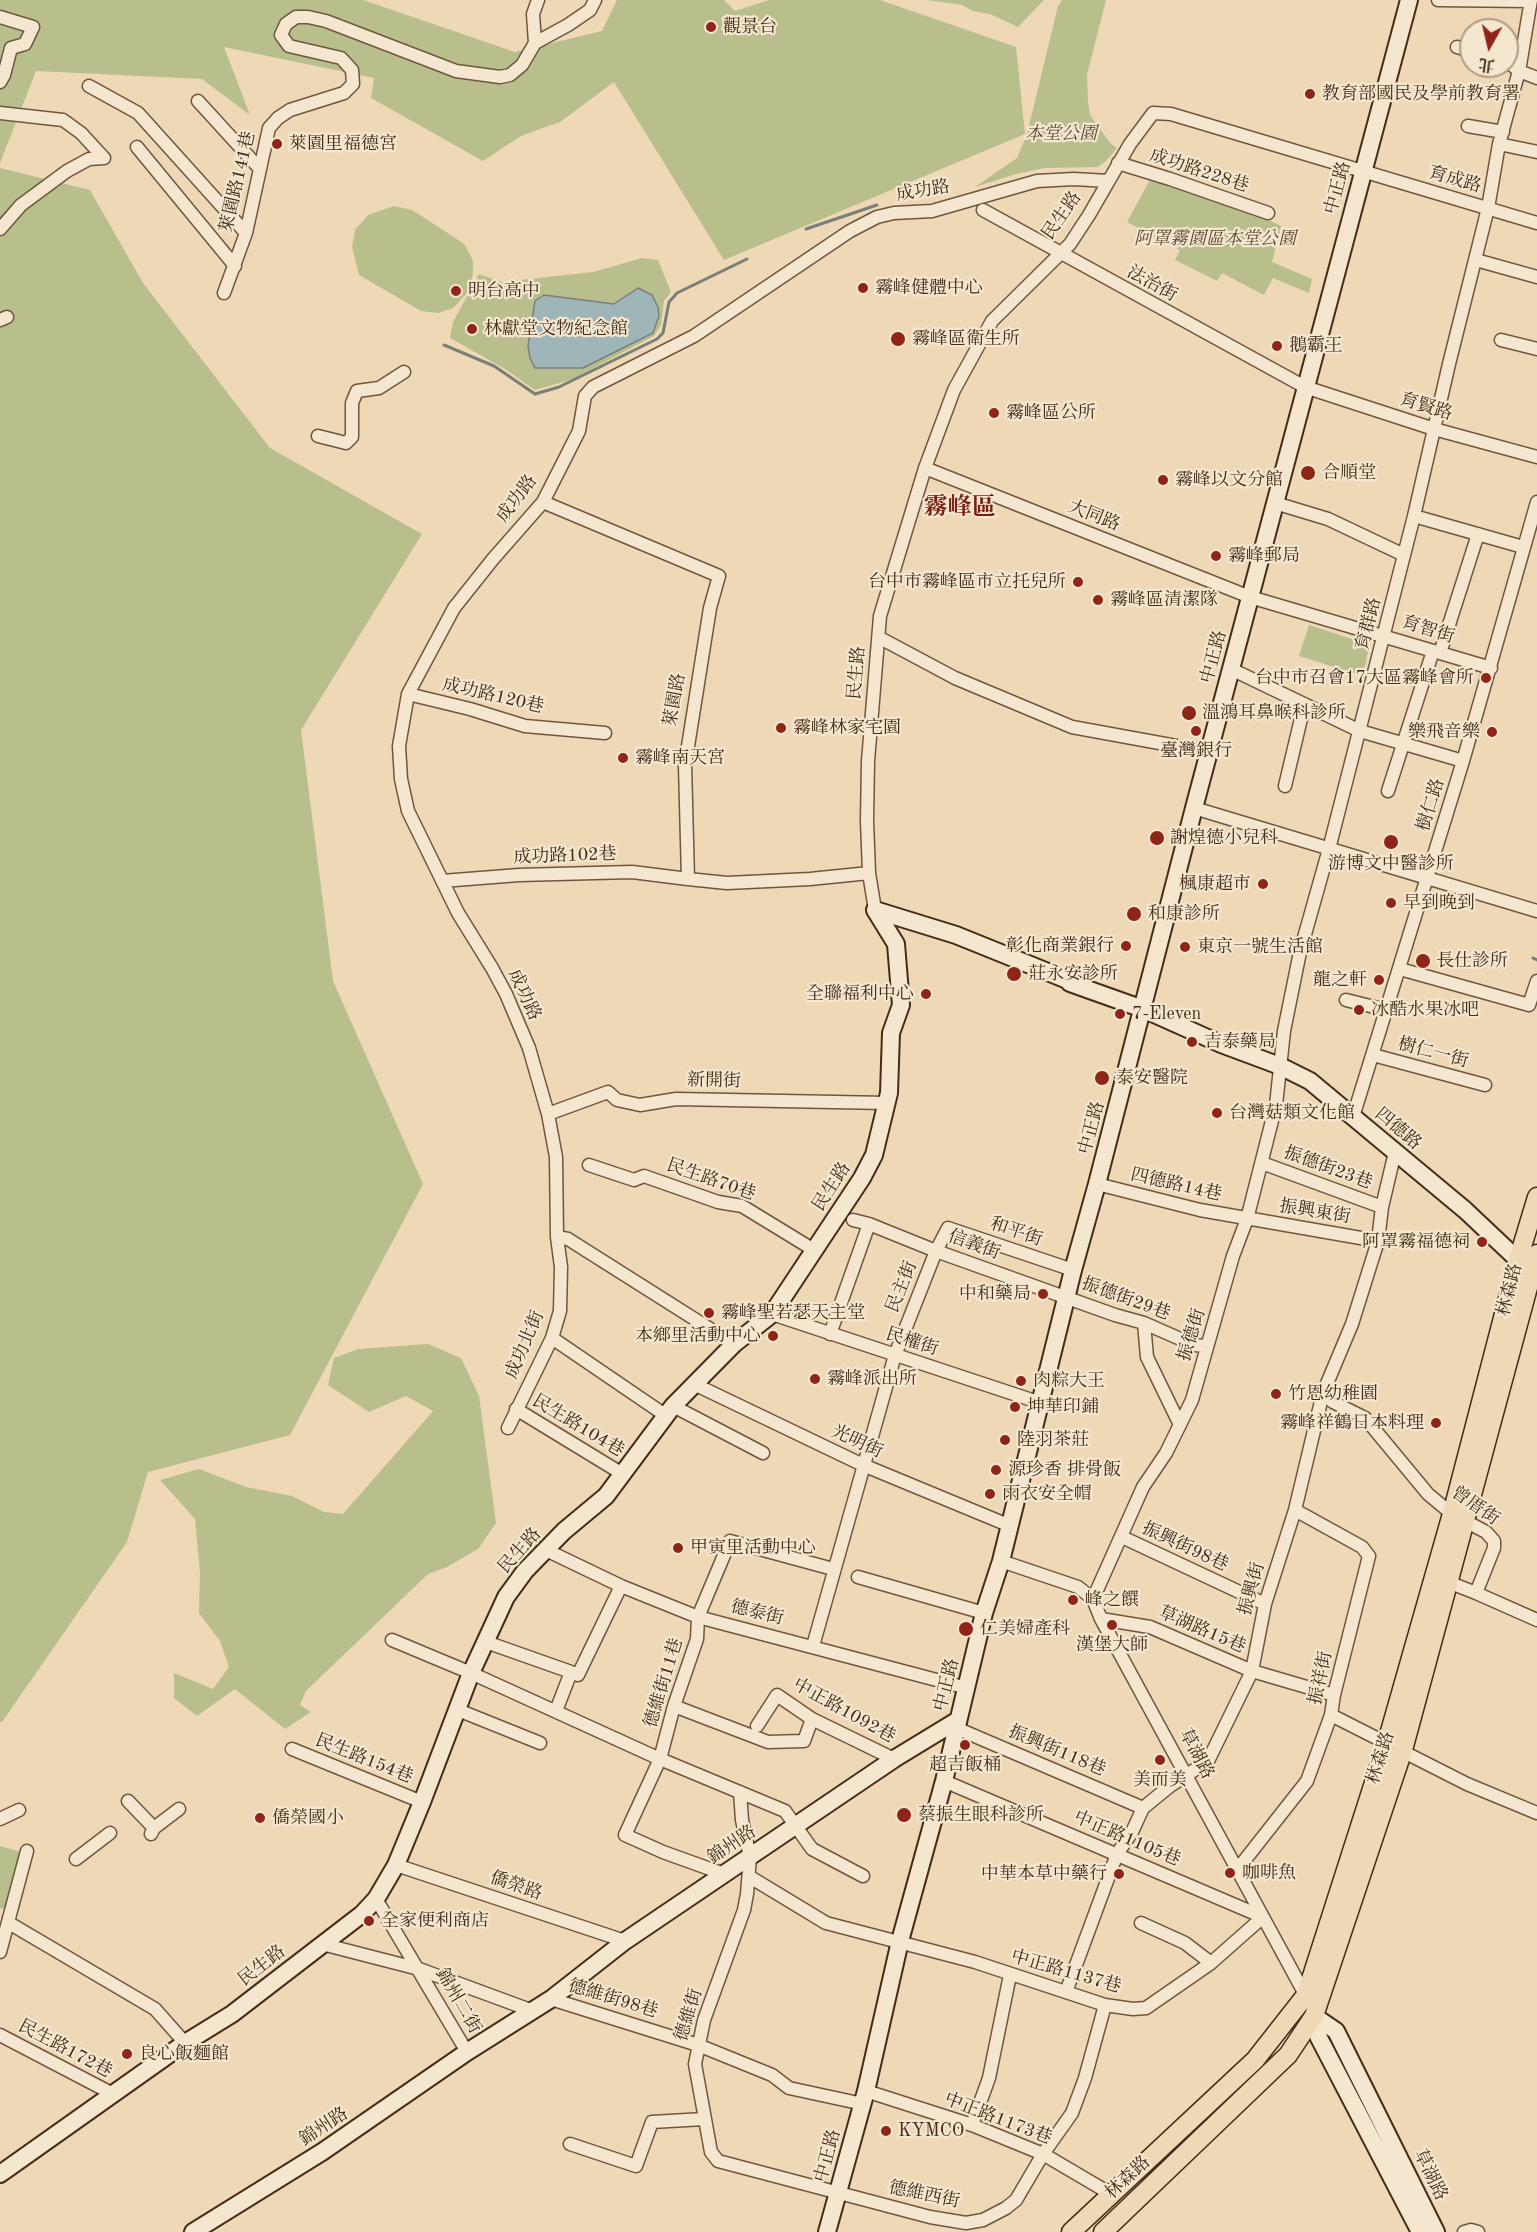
<!DOCTYPE html>
<meta charset="utf-8">
<style>
body{margin:0}
#map{position:relative;width:1537px;height:2232px;overflow:hidden;background:#eed8b5;font-family:"Old Standard TT","Noto Serif TC",serif}
canvas{display:block}
.north{position:absolute;left:1459px;top:18px;width:60px;height:60px;box-sizing:border-box;background:#f4e6cf;border:2px solid #ae9c86;border-radius:50%;rotate:188deg;font-size:16px;font-weight:700;line-height:24px;text-align:center;color:#442c18}
.north::after{content:'';display:block;margin:auto;width:21px;height:27px;background:#8f2418;clip-path:polygon(50% 0,100% 100%,50% 72%,0 100%)}
</style>
<div id="map">
<canvas width="1537" height="2232"></canvas>
<div class="north">北</div>
</div>
<script>
const c = document.querySelector('canvas').getContext('2d');
c.lineJoin = 'round';
function fill(path, color) { c.fillStyle = color; c.fill(path, 'evenodd'); }
const toPath = rows => new Path2D(rows.map(r => 'M' + r).join(''));
function stroke(path, color, width, dash) { c.strokeStyle = color; c.lineWidth = width; c.lineCap = dash ? 'butt' : 'round'; c.setLineDash(dash || []); c.stroke(path); }
function label(font, color, halo, rows, align = 'center') {
  c.font = font + ' "Old Standard TT","Noto Serif TC",serif'; c.lineWidth = 4.5; c.setLineDash([]); c.textBaseline = 'middle'; c.strokeStyle = halo; c.fillStyle = color; for (const [text, x, y, turn = 0] of rows) {
    c.save(); c.translate(x, y); c.rotate((+turn || 0) * Math.PI / 180); c.textAlign = isNaN(turn) ? turn : align; if (halo) c.strokeText(text, 0, 0); c.fillText(text, 0, 0); c.restore();
  }
}
fill(toPath([
 [0,0,363,0,515,52,602,31,617,0,724,0,735,11,769,0,880,0,1016,47,1025,134,724,260,614,82,560,122,521,136,483,161,371,98,374,78,224,47,250,115,202,79,36,71,0,163],
 [927,0,1044,0,1018,27,990,14,973,11,962,5],
 [1062,0,1106,0,1087,75,1088,101,1090,115,1111,144,1117,148,1106,161,1098,167,1045,168,1016,174,975,187,1017,158,1027,134,1058,6],
 [0,168,90,190,143,283,270,448,422,534,301,730,333,981,423,1184,290,1435,148,1472,127,1542,2,1722,0,1722],
 [1151,178,1263,217,1281,226,1272,262,1312,279,1309,293,1273,278,1264,295,1222,273,1217,281,1175,260,1180,250,1127,222],
 [394,206,412,210,463,243,466,247,473,261,473,275,467,293,453,308,438,313,421,311,359,275,352,247,355,230,368,215],
 [642,258,658,260,671,292,664,301,661,325,654,336,573,379,535,390,505,369,450,338,453,322,479,274,502,282,593,272],
 [1309,625,1364,643,1368,652,1363,676,1299,656],
 [428,1344,461,1358,479,1396,496,1523,478,1549,447,1567,428,1574,306,1691,300,1705,311,1712,285,1729,235,1689,197,1716,174,1698,174,1673,213,1689,229,1667,220,1641,199,1613,200,1572,195,1519,160,1480,199,1469,246,1487,292,1496,324,1512,343,1514,433,1411,406,1396,369,1412,328,1385,334,1358,358,1349],
 [0,1846,21,1852,6,1910,0,1908]
]), '#b8bf8d');
const water = toPath([
 [638,288,652,295,658,307,659,316,653,333,583,368,535,368,530,358,528,346,535,301,544,295,614,304,638,288]
]);
fill(water, '#9fb6b9');
stroke(water, '#7b7f79', 1.5);
stroke(toPath([
 [806,229,877,205],
 [444,345,494,366,535,394,559,387,657,339,663,333,669,302,677,293,747,259],
 [1533,958,1537,960]
]), '#7b7f79', 3);
const street = toPath([
 [1438,0,1531,1],
 [0,17,33,27,25,44,11,48,4,75,0,82],
 [535,43,568,25,590,10,595,0],
 [1457,47,1471,51],
 [1507,61,1519,71,1537,78],
 [89,86,138,113,246,233],
 [198,101,260,169],
 [0,113,63,120,81,133,104,158],
 [1468,126,1503,132],
 [1499,144,1537,152],
 [137,147,235,266],
 [1118,163,1170,179,1268,213],
 [983,210,1305,387,1434,429,1537,457],
 [0,229,21,205,67,171,89,159,104,158],
 [1476,260,1537,277],
 [224,293,246,233,269,128,278,118,290,110,344,93,353,84,352,70,341,58,289,46,281,35,286,24,296,17,308,17,326,21,456,71,500,77,510,75,522,65,535,43,533,14,538,0],
 [0,320,7,317],
 [1501,340,1537,349],
 [318,436,346,443,352,437,352,403,357,391,379,388,404,372],
 [925,468,1250,597,1491,668],
 [543,502,719,576,710,608,685,765,688,879,727,883,810,879,869,873],
 [1275,503,1328,519,1404,555],
 [1414,516,1523,547],
 [880,638,955,678,1072,727,1209,752],
 [1440,653,1478,534],
 [1231,669,1360,731,1463,761],
 [408,694,470,709,525,726,605,733],
 [1285,786,1304,706],
 [1388,791,1433,651],
 [1194,808,1537,911],
 [442,881,519,875,632,872,688,879],
 [875,910,869,873,867,821,868,761,880,616,925,468,954,390,992,321,1070,244,1089,215,1130,144,1153,113,1171,114,1537,223],
 [1400,969,1529,1005,1537,981],
 [1346,1000,1386,1010],
 [1373,1055,1485,1085],
 [548,1114,608,1092,617,1100,640,1105,676,1099,887,1103],
 [1353,1117,1463,761,1537,502],
 [1262,1163,1382,1207],
 [589,1165,634,1180,644,1176,718,1202,742,1206,814,1250],
 [1097,1184,1200,1210,1378,1241],
 [853,1220,869,1224,936,1251,1115,1315,1144,1323,1194,1345,1206,1346],
 [557,1237,568,1239,734,1344],
 [772,1314,1041,1403],
 [1144,1323,1147,1357,1180,1425],
 [830,1334,869,1224],
 [552,1338,665,1415],
 [694,1384,863,1465,1008,1525],
 [1323,1393,1333,1402,1365,1418,1428,1494,1452,1514,1486,1532,1494,1541,1494,1548,1476,1593,1537,1620],
 [673,1406,763,1453],
 [516,1409,621,1473],
 [508,1428,552,1338,560,1311,561,1267,557,1237,556,1157,548,1114,529,1048,506,994,492,968,458,913,408,811,401,779,399,746,408,694,454,608,493,559,543,502,579,431,585,396,593,387,694,336,850,231,877,217,894,213,932,211,1037,181,1074,179,1108,181],
 [1122,1537,1265,1604],
 [546,1550,621,1586,698,1617,967,1688],
 [1001,1561,1078,1587,1093,1599,1101,1619,1307,1998],
 [858,1577,984,1613],
 [1448,1582,1476,1593],
 [1093,1599,1143,1487,1166,1453,1192,1400,1233,1256,1247,1219,1276,1105,1284,1031,1300,952,1329,849,1414,516,1449,364,1488,208,1499,144,1519,71,1531,0],
 [1101,1619,1150,1627,1252,1671,1334,1695],
 [392,1640,471,1673,660,1759,785,1811,812,1849,863,1876],
 [486,1642,571,1672],
 [813,1646,895,1355,936,1251,948,1228,1073,1270],
 [674,1706,768,1742,804,1741,812,1719],
 [458,1710,540,1743],
 [556,1711,571,1672,578,1675,621,1586],
 [1331,1715,1467,1784,1537,1813],
 [757,1726,777,1695,812,1719,894,1759],
 [956,1728,1143,1808],
 [292,1749,422,1802],
 [740,1792,742,1820,750,1857,747,1894,744,1910,704,2020,695,2064,711,2152,718,2161,930,2217,966,2223,983,2220,1006,2208,1016,2200,1043,2154,1072,2113,1085,2078,1105,2005],
 [128,1801,154,1828],
 [0,1819,19,1810],
 [151,1834,154,1828,179,1809],
 [76,1859,110,1833],
 [396,1865,625,1941],
 [1237,1870,1307,1781,1331,1715,1334,1695,1369,1556,1362,1547,1295,1510],
 [724,1874,663,1852,625,1835,660,1759,674,1706,697,1639,698,1617,730,1541,833,1569],
 [750,1877,826,1923,975,1962,1105,2005,1133,2009,1146,2008,1211,1963,1263,1917,944,1781],
 [376,1899,467,2052],
 [9,1923,155,2009,185,2043],
 [1141,1923,1185,1943,1211,1963],
 [322,1944,419,1969,533,2011],
 [0,1952,27,1851],
 [1066,1992,1117,1854,1132,1832,1143,1808,1170,1786,1208,1761,1252,1671,1265,1604,1295,1510,1323,1393,1352,1324,1378,1241,1382,1207,1395,1152],
 [551,1999,698,2045,772,2075,789,2088,863,2104],
 [0,2035,113,2094],
 [866,2091,972,2125,1043,2154,1111,2194],
 [972,2125,989,2078,1010,1975],
 [570,2144,636,2166,652,2122,704,2119],
 [1464,2232,1471,2230,1478,2232]
]);
const secondary = toPath([
 [875,910,956,935,1070,981,1070,983,1143,1009,1221,1044,1280,1066,1310,1081,1465,1210,1518,1260,1524,1270],
 [1314,2016,1336,2031,1436,2232],
 [1314,2016,1318,2036,1420,2232],
 [0,2174,185,2043,232,2014,362,1914,376,1899,396,1865,422,1802,471,1673,506,1597,525,1571,564,1531,606,1496,673,1406,734,1344,772,1314,862,1178,874,1155,889,1093,891,1033,901,1005,896,944,875,910],
 [193,2232,322,2152,467,2052,551,1999,625,1941,894,1759,958,1720],
 [827,2232,866,2091,900,1941,944,1781,984,1613,1001,1561,1073,1270,1097,1184,1194,808,1409,0]
]);
const primary = toPath([
 [1071,2232,1255,2060,1306,1995,1387,1742,1452,1514,1518,1260,1537,1197],
 [1103,2232,1288,2055,1314,2016,1403,1750,1537,1254]
]);
stroke(street, '#6e573f', 15);
stroke(secondary, '#442c18', 20);
stroke(primary, '#442c18', 21);
stroke(street, '#f4e6cf', 12);
stroke(secondary, '#f4e6cf', 16);
stroke(primary, '#eed8b5', 18);
for (const [x, y, r, color] of [
 [711,27,6,"#8f2418"],
 [1310,94,6,"#8f2418"],
 [277,144,6,"#8f2418"],
 [863,288,6,"#8f2418"],
 [456,291,6,"#8f2418"],
 [472,329,6,"#8f2418"],
 [898,339,8,"#8f2418"],
 [1277,346,6,"#8f2418"],
 [994,413,6,"#8f2418"],
 [1308,473,8,"#8f2418"],
 [1163,480,6,"#8f2418"],
 [1216,556,6,"#8f2418"],
 [1078,582,6,"#8f2418"],
 [1098,600,6,"#8f2418"],
 [1486,678,6,"#8f2418"],
 [1189,713,8,"#8f2418"],
 [781,728,6,"#8f2418"],
 [1196,731,6,"#8f2418"],
 [1492,732,6,"#8f2418"],
 [623,758,6,"#8f2418"],
 [1157,838,8,"#8f2418"],
 [1391,842,8,"#8f2418"],
 [1263,884,6,"#8f2418"],
 [1391,903,6,"#8f2418"],
 [1134,914,8,"#8f2418"],
 [1126,946,6,"#8f2418"],
 [1185,947,6,"#8f2418"],
 [1423,961,8,"#8f2418"],
 [1014,974,8,"#8f2418"],
 [1379,980,6,"#8f2418"],
 [926,994,6,"#8f2418"],
 [1359,1010,6,"#8f2418"],
 [1120,1014,6,"#8f2418"],
 [1192,1042,6,"#8f2418"],
 [1102,1078,8,"#8f2418"],
 [1217,1113,6,"#8f2418"],
 [1482,1242,6,"#8f2418"],
 [1043,1294,6,"#8f2418"],
 [709,1313,6,"#8f2418"],
 [773,1336,6,"#8f2418"],
 [815,1379,6,"#8f2418"],
 [1021,1381,6,"#8f2418"],
 [1276,1394,6,"#8f2418"],
 [1015,1407,6,"#8f2418"],
 [1436,1423,6,"#8f2418"],
 [1005,1440,6,"#8f2418"],
 [996,1470,6,"#8f2418"],
 [990,1494,6,"#8f2418"],
 [678,1548,6,"#8f2418"],
 [1073,1600,6,"#8f2418"],
 [1112,1625,6,"#8f2418"],
 [966,1629,8,"#8f2418"],
 [965,1745,6,"#8f2418"],
 [1160,1760,6,"#8f2418"],
 [904,1815,8,"#8f2418"],
 [260,1818,6,"#8f2418"],
 [1230,1873,6,"#8f2418"],
 [1119,1874,6,"#8f2418"],
 [369,1921,6,"#8f2418"],
 [127,2054,6,"#8f2418"],
 [886,2131,6,"#8f2418"]
]) { const dot = new Path2D(); dot.arc(x, y, r, 0, 2 * Math.PI); c.fillStyle = color; c.fill(dot); stroke(dot, '#f4e6cf', 2); }
label('18px', '#442c18', '#f4e6cf', [
 ["觀景台",723,27],
 ["教育部國民及學前教育署",1322,94],
 ["萊園里福德宮",289,144],
 ["霧峰健體中心",875,288],
 ["明台高中",468,291],
 ["林獻堂文物紀念館",484,329],
 ["霧峰區衛生所",912,339],
 ["鵝霸王",1289,346],
 ["霧峰區公所",1006,413],
 ["合順堂",1322,473],
 ["霧峰以文分館",1175,480],
 ["霧峰郵局",1228,556],
 ["台中市霧峰區市立托兒所",1066,582,"right"],
 ["霧峰區清潔隊",1110,600],
 ["台中市召會17大區霧峰會所",1474,678,"right"],
 ["溫鴻耳鼻喉科診所",1202,713],
 ["霧峰林家宅園",793,728],
 ["樂飛音樂",1480,732,"right"],
 ["臺灣銀行",1196,751,"center"],
 ["霧峰南天宮",635,758],
 ["謝煌德小兒科",1170,838],
 ["游博文中醫診所",1391,864,"center"],
 ["楓康超市",1251,884,"right"],
 ["早到晚到",1403,903],
 ["和康診所",1148,914],
 ["彰化商業銀行",1114,946,"right"],
 ["東京一號生活館",1197,947],
 ["長仕診所",1436,961],
 ["莊永安診所",1028,974],
 ["龍之軒",1367,980,"right"],
 ["全聯福利中心",914,994,"right"],
 ["冰酷水果冰吧",1371,1010],
 ["7-Eleven",1132,1014],
 ["吉泰藥局",1204,1042],
 ["泰安醫院",1116,1078],
 ["台灣菇類文化館",1229,1113],
 ["阿罩霧福德祠",1470,1242,"right"],
 ["中和藥局",1031,1294,"right"],
 ["霧峰聖若瑟天主堂",721,1313],
 ["本鄉里活動中心",761,1336,"right"],
 ["霧峰派出所",827,1379],
 ["肉粽大王",1033,1381],
 ["竹恩幼稚園",1288,1394],
 ["坤華印鋪",1027,1407],
 ["霧峰祥鶴日本料理",1424,1423,"right"],
 ["陸羽茶莊",1017,1440],
 ["源珍香 排骨飯",1008,1470],
 ["雨衣安全帽",1002,1494],
 ["甲寅里活動中心",690,1548],
 ["峰之饌",1085,1600],
 ["仁美婦產科",980,1629],
 ["漢堡大師",1112,1645,"center"],
 ["超吉飯桶",965,1765,"center"],
 ["美而美",1160,1780,"center"],
 ["蔡振生眼科診所",918,1815],
 ["僑榮國小",272,1818],
 ["咖啡魚",1242,1873],
 ["中華本草中藥行",1107,1874,"right"],
 ["全家便利商店",381,1921],
 ["良心飯麵館",139,2054],
 ["KYMCO",898,2131]
], 'left');
label('italic 18px', '#5b492f', '#f4e6cf', [
 ["本堂公園",1061,134],
 ["阿罩霧園區本堂公園",1215,239]
]);
label('18px', '#442c18', '#f4e6cf', [
 ["成功路228巷",1199,171,18],
 ["育成路",1455,180,16],
 ["萊園路141巷",238,182,-77],
 ["中正路",1338,188,-75],
 ["成功路",923,191,-9],
 ["民生路",1062,216,-55],
 ["法治街",1152,284,29],
 ["育賢路",1426,407,17],
 ["成功路",517,499,-53],
 ["大同路",1094,516,22],
 ["育群路",1369,624,-76],
 ["育智街",1428,630,17],
 ["中正路",1214,657,-75],
 ["民生路",857,673,-85],
 ["成功路120巷",493,696,13],
 ["萊園路",675,700,-80],
 ["樹仁路",1431,805,-73],
 ["成功路102巷",565,856,-2],
 ["成功路",524,995,65],
 ["樹仁一街",1433,1053,15],
 ["新開街",714,1081,1],
 ["中正路",1092,1128,-75],
 ["四德路",1398,1129,40],
 ["振德街23巷",1328,1168,20],
 ["民生路70巷",711,1180,19],
 ["四德路14巷",1176,1185,13],
 ["民生路",832,1187,-57],
 ["振興東街",1315,1212,9],
 ["和平街",1016,1232,19],
 ["信義街",974,1245,20],
 ["民主街",902,1287,-68],
 ["林森路",1510,1290,-76],
 ["振德街29巷",1126,1299,20],
 ["振德街",1192,1335,-73],
 ["民權街",912,1342,18],
 ["成功北街",525,1345,-67],
 ["民生路104巷",578,1426,31],
 ["光明街",857,1442,25],
 ["曾厝街",1475,1506,35],
 ["振興街98巷",1185,1547,25],
 ["民生路",520,1551,-48],
 ["振興街",1252,1589,-75],
 ["德泰街",757,1613,14],
 ["草湖路15巷",1202,1630,23],
 ["振祥街",1321,1678,-78],
 ["德維街11巷",664,1683,-73],
 ["中正路",947,1685,-76],
 ["中正路1092巷",844,1711,29],
 ["振興街118巷",1057,1751,23],
 ["草湖路",1196,1754,62],
 ["林森路",1381,1758,-73],
 ["民生路154巷",364,1759,22],
 ["中正路1105巷",1127,1839,23],
 ["錦州路",732,1845,-34],
 ["僑榮路",516,1886,19],
 ["民生路",262,1966,-38],
 ["中正路1137巷",1066,1972,16],
 ["德維街98巷",613,1999,17],
 ["錦州二街",458,2001,60],
 ["德維街",689,2015,-73],
 ["民生路172巷",65,2049,28],
 ["中正路1173巷",998,2119,21],
 ["錦州路",324,2127,-33],
 ["中正路",828,2156,-75],
 ["草湖路",1430,2175,64],
 ["林森路",1128,2178,-43],
 ["德維西街",924,2195,12]
]);
label('bold 24px', '#7a1f14', '#f4e6cf', [
 ["霧峰區",960,508]
]);
</script>
